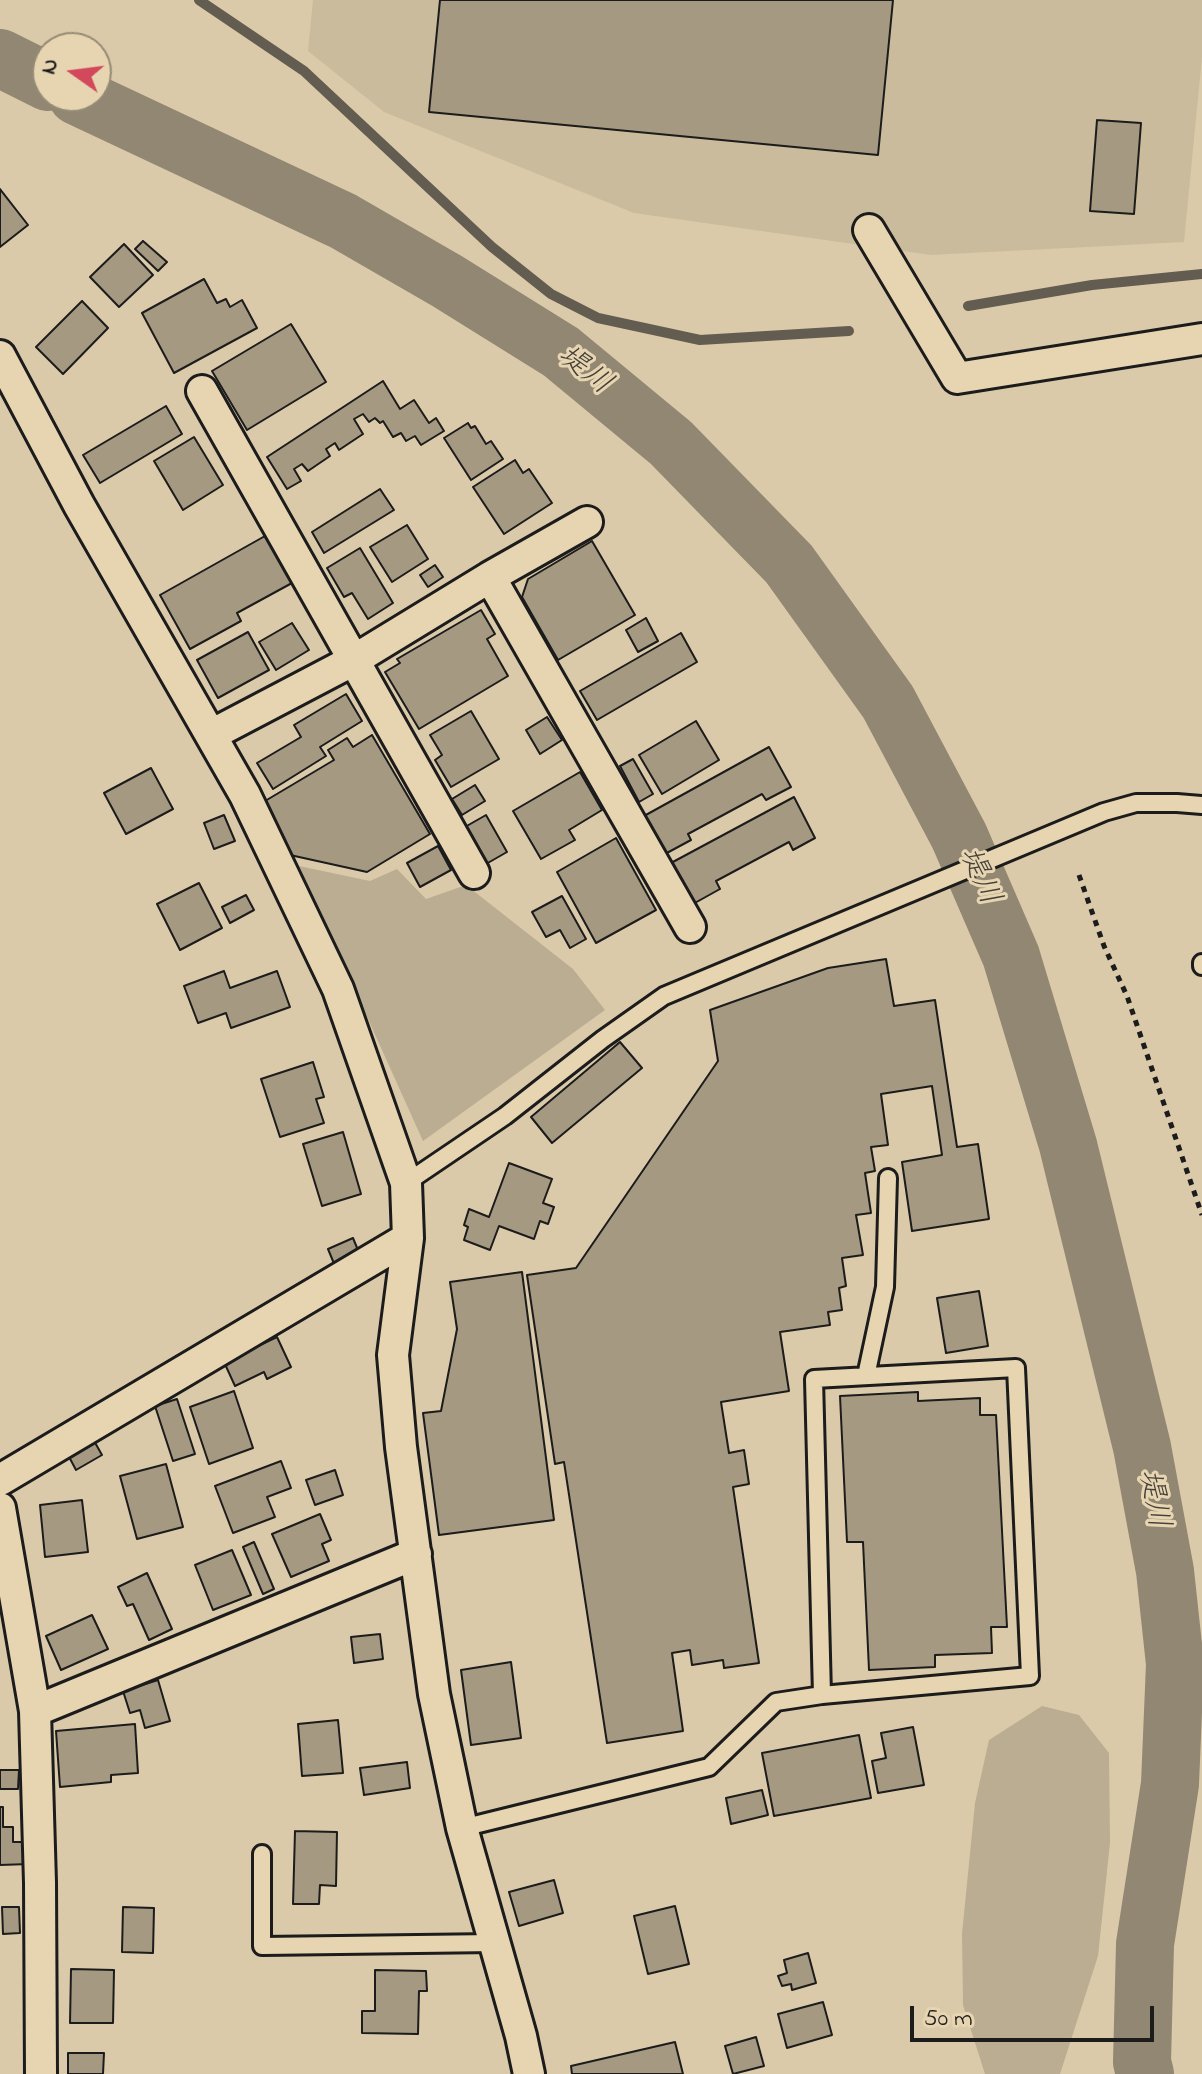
<!DOCTYPE html>
<meta charset="utf-8">
<style>
body{margin:0}
#map{position:relative;width:1202px;height:2074px;overflow:hidden;background:#dbcaa9;font-family:"Indie Flower",sans-serif}
canvas{display:block}
.north{position:absolute;left:32px;top:32px;width:80px;height:80px;box-sizing:border-box;background:#e7d5b2;border:2px solid #968b76;border-radius:50%;rotate:284deg;font-size:22px;font-weight:700;line-height:32px;text-align:center;color:#1c1c1c}
.north::after{content:'';display:block;margin:auto;width:28px;height:36px;background:#d1495b;clip-path:polygon(50% 0,100% 100%,50% 72%,0 100%)}
.scale{position:absolute;left:910px;top:2006px;width:244px;height:36px;box-sizing:border-box;border:4px solid #1c1c1c;border-top:0;padding-left:10px;font-size:24px;line-height:28px;white-space:nowrap;color:#1c1c1c;-webkit-text-stroke:6px #e7d5b2;paint-order:stroke}
</style>
<div id="map">
<canvas width="1202" height="2074"></canvas>
<div class="north">N</div>
<div class="scale">50 m</div>
</div>
<script>
const c = document.querySelector('canvas').getContext('2d');
c.lineJoin = 'round';
function fill(path, color) { c.fillStyle = color; c.fill(path, 'evenodd'); }
const toPath = rows => new Path2D(rows.map(r => 'M' + r).join(''));
function stroke(path, color, width, dash) { c.strokeStyle = color; c.lineWidth = width; c.lineCap = dash ? 'butt' : 'round'; c.setLineDash(dash || []); c.stroke(path); }
function label(font, color, halo, rows, align = 'center') {
  c.font = font + ' "Indie Flower","Klee One",sans-serif'; c.lineWidth = 6; c.setLineDash([]); c.textBaseline = 'middle'; c.strokeStyle = halo; c.fillStyle = color; for (const [text, x, y, turn = 0] of rows) {
    c.save(); c.translate(x, y); c.rotate((+turn || 0) * Math.PI / 180); c.textAlign = isNaN(turn) ? turn : align; if (halo) c.strokeText(text, 0, 0); c.fillText(text, 0, 0); c.restore();
  }
}
fill(toPath([
 [313,0,1202,0,1202,57,1184,242,931,255,634,213,384,112,308,51]
]), '#cbbb9d');
fill(toPath([
 [299,866,370,881,397,869,426,899,466,885,573,969,605,1010,423,1141],
 [1042,1706,1079,1715,1109,1753,1110,1843,1098,1956,1060,2074,985,2074,963,2005,962,1934,975,1803,989,1740]
]), '#bbad92');
stroke(toPath([
 [199,0,304,71,492,247,551,294,598,318,700,340,849,331],
 [968,306,1092,285,1202,274]
]), '#635c50', 10);
stroke(toPath([
 [0,58,48,82],
 [77,96,343,221,447,281,561,352,671,443,789,564,888,702,959,836,1011,956,1068,1145,1142,1447,1165,1571,1175,1664,1170,1784,1145,1944,1142,2062,1145,2074]
]), '#928772', 58);
const building = toPath([
 [440,0,893,0,878,155,429,112,440,0],
 [1097,120,1141,123,1134,214,1090,211,1097,120],
 [0,189,28,225,0,247,0,189],
 [143,241,167,262,158,271,135,249,143,241],
 [124,244,153,275,119,307,90,277,124,244],
 [204,279,217,303,226,299,230,307,242,300,257,328,174,373,142,313,204,279],
 [82,301,108,328,63,374,36,347,82,301],
 [291,324,326,382,247,430,212,371,291,324],
 [383,381,400,409,414,400,429,423,436,418,444,431,421,445,415,436,406,441,401,433,393,437,383,421,380,423,375,418,369,422,363,414,354,419,363,434,339,450,335,443,326,449,330,456,308,471,302,464,294,469,301,481,287,489,267,457,383,381],
 [166,406,182,434,100,483,83,455,166,406],
 [468,423,471,428,475,426,486,444,491,441,503,459,471,480,444,438,468,423],
 [194,437,223,485,183,510,154,461,194,437],
 [515,460,523,473,529,469,552,503,504,534,473,487,515,460],
 [380,489,394,510,324,553,312,532,380,489],
 [407,525,428,559,392,582,370,547,407,525],
 [265,536,292,583,237,613,241,621,190,649,160,595,265,536],
 [592,541,635,615,558,660,522,597,528,579,592,541],
 [360,548,393,603,368,619,352,593,344,597,327,568,360,548],
 [435,565,443,577,428,587,420,575,435,565],
 [481,610,495,634,487,639,508,676,419,729,385,672,400,663,397,659,481,610],
 [646,618,658,641,638,652,626,630,646,618],
 [292,623,309,650,276,670,259,642,292,623],
 [248,632,269,670,218,698,197,660,248,632],
 [681,633,697,662,597,720,580,691,681,633],
 [346,694,362,721,320,747,326,756,273,789,257,763,301,737,294,725,346,694],
 [471,711,499,759,451,787,435,760,442,755,430,735,471,711],
 [547,717,562,740,540,754,526,730,547,717],
 [696,721,719,760,662,794,639,755,696,721],
 [372,735,430,834,367,872,290,855,260,804,334,760,328,750,347,738,353,747,372,735],
 [769,747,791,787,766,800,762,794,688,834,691,840,665,854,644,816,769,747],
 [633,759,653,794,639,802,620,766,633,759],
 [151,768,173,809,126,834,104,793,151,768],
 [580,772,602,810,569,830,575,840,541,859,513,811,580,772],
 [475,785,485,801,462,815,452,799,475,785],
 [794,797,815,838,793,850,789,842,716,881,720,889,693,904,671,863,794,797],
 [224,815,235,841,214,849,204,823,224,815],
 [486,815,507,852,486,864,465,827,486,815],
 [616,838,656,910,596,943,557,872,616,838],
 [438,846,451,870,420,887,407,863,438,846],
 [199,883,222,928,180,950,157,904,199,883],
 [246,895,254,910,230,923,222,907,246,895],
 [562,896,586,939,570,948,560,930,546,937,532,912,562,896],
 [886,959,894,1006,935,1000,957,1147,978,1144,989,1219,912,1231,902,1162,942,1155,932,1086,881,1094,888,1145,871,1147,875,1171,865,1173,871,1213,856,1215,863,1255,842,1258,846,1286,839,1288,842,1310,828,1312,830,1325,780,1332,789,1391,721,1402,729,1453,744,1450,749,1484,733,1487,759,1663,724,1668,723,1660,692,1665,690,1650,672,1653,683,1731,607,1743,564,1462,555,1464,527,1275,576,1268,718,1061,710,1010,828,968,886,959],
 [224,971,230,988,277,971,290,1007,231,1028,226,1013,198,1023,184,986,224,971],
 [620,1042,642,1068,552,1143,531,1117,620,1042],
 [313,1062,324,1097,316,1099,324,1123,280,1137,261,1079,313,1062],
 [343,1132,361,1194,322,1206,303,1144,343,1132],
 [509,1163,552,1179,543,1203,554,1207,548,1224,540,1221,534,1239,499,1226,490,1250,464,1240,468,1227,464,1225,469,1209,489,1217,509,1163],
 [353,1238,360,1255,335,1266,328,1249,353,1238],
 [522,1272,554,1520,439,1535,423,1413,441,1411,457,1329,450,1282,522,1272],
 [979,1291,988,1346,946,1353,937,1298,979,1291],
 [277,1337,291,1367,267,1379,264,1372,235,1386,224,1362,277,1337],
 [234,1391,253,1448,209,1464,190,1407,234,1391],
 [918,1392,918,1401,980,1398,980,1415,996,1415,1007,1627,991,1627,992,1653,935,1655,935,1667,869,1670,863,1542,847,1542,840,1396,918,1392],
 [177,1399,195,1454,173,1461,155,1406,177,1399],
 [93,1439,102,1455,76,1470,67,1453,93,1439],
 [281,1461,291,1488,267,1497,275,1517,233,1533,215,1486,281,1461],
 [166,1464,183,1527,137,1539,120,1476,166,1464],
 [335,1470,343,1495,315,1505,306,1480,335,1470],
 [82,1500,88,1552,45,1557,40,1505,82,1500],
 [320,1514,331,1540,322,1544,329,1561,291,1577,272,1534,320,1514],
 [254,1542,274,1589,263,1594,243,1547,254,1542],
 [232,1550,251,1595,213,1610,195,1565,232,1550],
 [147,1573,172,1629,149,1640,133,1604,127,1606,118,1587,147,1573],
 [92,1615,108,1649,61,1670,46,1636,92,1615],
 [380,1634,383,1659,354,1663,351,1637,380,1634],
 [511,1662,521,1738,471,1745,461,1670,511,1662],
 [158,1680,170,1721,145,1728,140,1710,130,1713,123,1691,158,1680],
 [338,1720,343,1773,302,1776,298,1724,338,1720],
 [135,1724,138,1773,111,1775,111,1782,60,1787,56,1731,135,1724],
 [913,1727,924,1785,878,1793,872,1761,886,1758,881,1733,913,1727],
 [859,1735,871,1798,774,1816,762,1753,859,1735],
 [407,1762,410,1788,364,1795,360,1768,407,1762],
 [0,1770,19,1770,18,1789,0,1789,0,1770],
 [762,1790,768,1815,731,1824,726,1798,762,1790],
 [0,1807,3,1807,3,1827,13,1827,13,1842,28,1842,29,1864,0,1865,0,1807],
 [295,1831,337,1832,336,1886,320,1885,319,1904,293,1904,295,1831],
 [554,1880,563,1913,519,1926,509,1892,554,1880],
 [675,1906,689,1964,648,1974,634,1916,675,1906],
 [2,1907,19,1907,20,1933,3,1934,2,1907],
 [123,1907,154,1908,153,1953,122,1952,123,1907],
 [808,1953,816,1983,792,1990,791,1984,782,1986,778,1976,787,1973,784,1960,808,1953],
 [71,1969,114,1970,113,2023,70,2023,71,1969],
 [375,1970,426,1971,427,1991,419,1991,418,2034,362,2033,362,2011,375,2011,375,1970],
 [823,2002,832,2035,787,2048,778,2014,823,2002],
 [756,2037,764,2066,733,2074,725,2046,756,2037],
 [675,2042,683,2074,572,2074,571,2066,675,2042],
 [68,2053,104,2053,103,2074,68,2074,68,2053]
]);
fill(building, '#a59981');
stroke(building, '#1c1c1c', 2);
const lane = toPath([
 [1202,963,1202,966],
 [406,1183,505,1116,603,1039,664,996,1104,812,1136,803,1177,803,1202,805],
 [1016,1368,1030,1676,822,1695,814,1379,1016,1368],
 [866,1376,885,1287,888,1178],
 [462,1828,709,1767,776,1702,822,1695],
 [262,1854,262,1946,495,1943]
]);
const street = toPath([
 [869,230,957,378,1202,339],
 [0,356,79,505,245,795,338,989,406,1183,408,1238,393,1355,401,1447,434,1694,462,1828,521,2036,529,2074],
 [202,391,474,873],
 [490,577,690,927],
 [211,735,354,660,490,577,587,522],
 [0,1480,408,1238],
 [0,1508,35,1711,40,1883,41,2074],
 [35,1711,416,1554]
]);
stroke(lane, '#1c1c1c', 22);
stroke(street, '#1c1c1c', 36);
stroke(toPath([
 [1079,875,1104,946,1127,996,1202,1215]
]), '#1c1c1c', 5, [6, 6]);
stroke(lane, '#e7d5b2', 16);
stroke(street, '#e7d5b2', 30);
label('italic 30px', '#45413a', '#e7d5b2', [
 ["堤川",583,372,38],
 ["堤川",977,877,66],
 ["堤川",1151,1499,79]
]);
</script>
